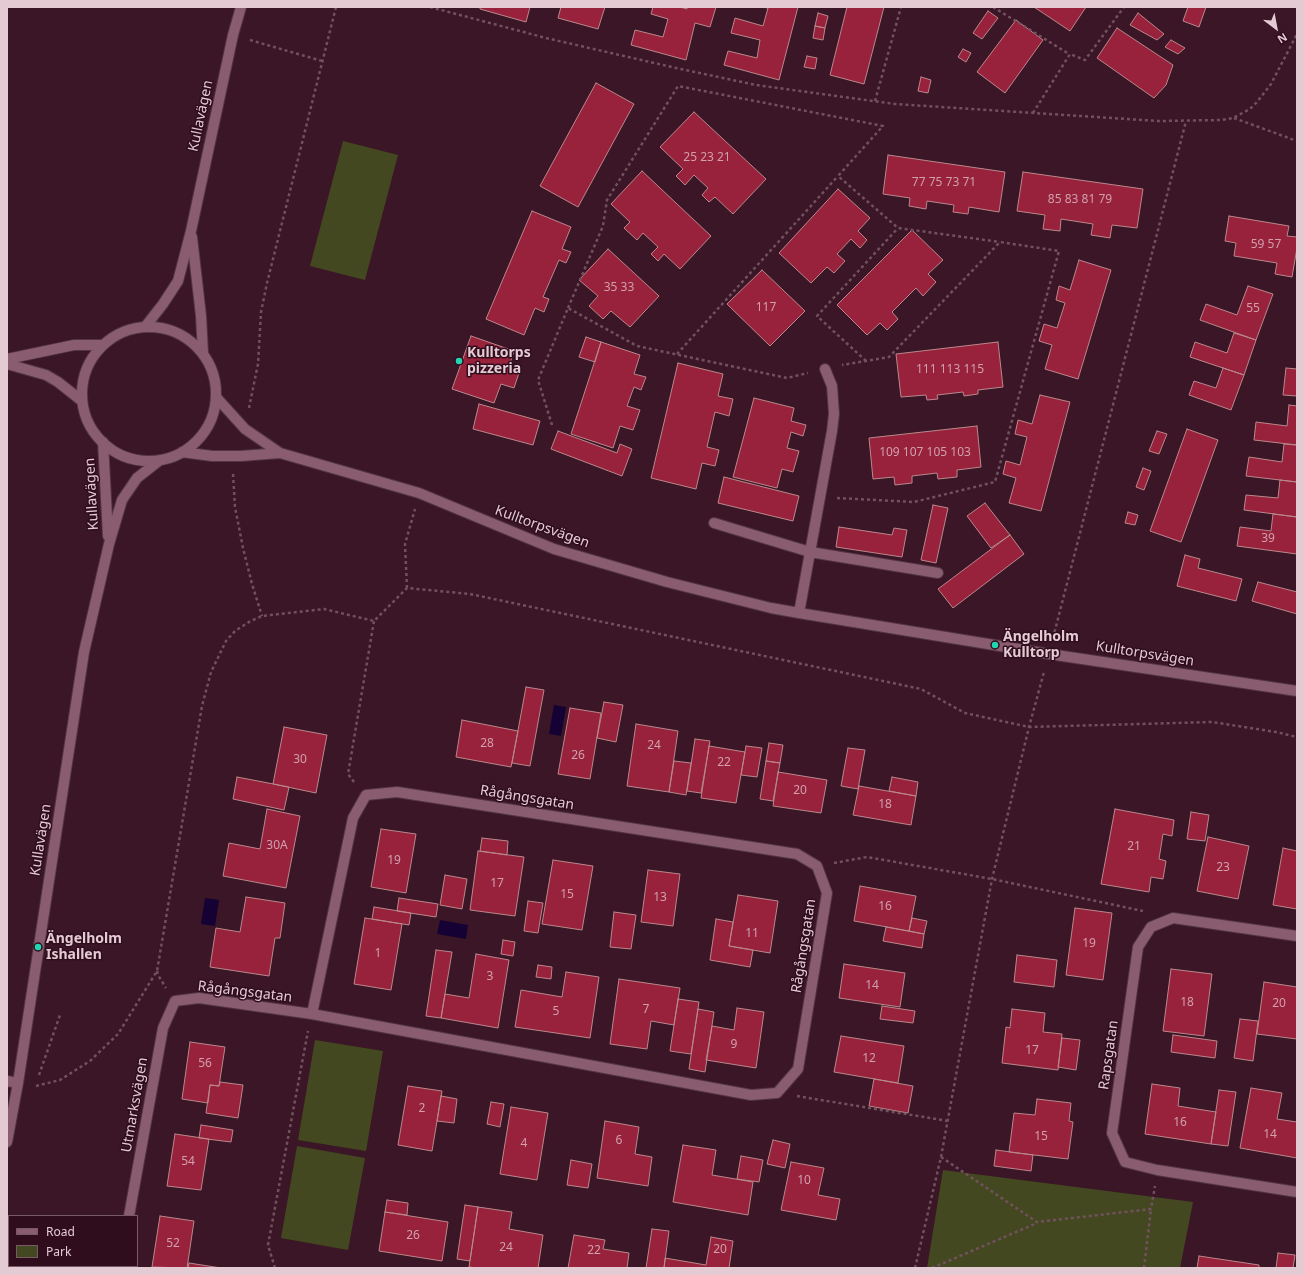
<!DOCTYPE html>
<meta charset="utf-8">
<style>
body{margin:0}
#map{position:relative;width:1304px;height:1275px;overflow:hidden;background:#3b1627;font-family:"Noto Sans",sans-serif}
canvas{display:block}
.frame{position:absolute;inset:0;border:8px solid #e3cad3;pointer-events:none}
.legend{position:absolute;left:8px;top:1215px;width:130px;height:52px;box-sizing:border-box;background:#300d1d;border:1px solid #785966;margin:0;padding:5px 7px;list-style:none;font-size:12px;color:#e3cad3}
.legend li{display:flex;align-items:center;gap:8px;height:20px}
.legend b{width:20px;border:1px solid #785966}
.north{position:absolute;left:1256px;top:8px;width:40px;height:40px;-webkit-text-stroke:3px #300d1d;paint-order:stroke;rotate:148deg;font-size:11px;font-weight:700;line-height:16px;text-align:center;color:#e3cad3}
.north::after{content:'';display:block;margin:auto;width:14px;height:18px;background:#e3cad3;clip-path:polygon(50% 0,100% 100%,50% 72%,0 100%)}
</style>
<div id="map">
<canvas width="1304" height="1275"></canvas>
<div class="frame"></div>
<ul class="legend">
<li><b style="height:5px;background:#895d6f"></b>Road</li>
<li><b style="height:11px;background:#444820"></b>Park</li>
</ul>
<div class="north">N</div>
</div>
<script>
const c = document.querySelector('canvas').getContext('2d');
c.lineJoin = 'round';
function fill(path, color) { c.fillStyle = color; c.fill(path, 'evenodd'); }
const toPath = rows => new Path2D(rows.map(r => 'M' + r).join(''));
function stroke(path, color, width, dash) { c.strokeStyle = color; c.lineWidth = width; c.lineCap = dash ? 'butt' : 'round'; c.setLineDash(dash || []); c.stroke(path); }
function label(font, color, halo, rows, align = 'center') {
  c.font = font + ' "Noto Sans",sans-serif'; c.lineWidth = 3; c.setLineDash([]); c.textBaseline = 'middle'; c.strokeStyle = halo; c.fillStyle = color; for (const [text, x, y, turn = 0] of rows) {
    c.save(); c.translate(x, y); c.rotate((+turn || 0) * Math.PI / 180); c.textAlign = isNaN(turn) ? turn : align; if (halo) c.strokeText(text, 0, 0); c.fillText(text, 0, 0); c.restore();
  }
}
fill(toPath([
 [343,141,398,155,365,280,310,266],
 [315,1040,383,1051,366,1151,298,1140],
 [297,1146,365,1158,348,1250,281,1238],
 [943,1170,1193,1202,1180,1268,927,1268]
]), '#444820');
fill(toPath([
 [554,705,566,707,561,736,549,734],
 [205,898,219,900,215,926,201,924],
 [440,920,468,925,466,939,437,934]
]), '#150133');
const building = toPath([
 [480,7,530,7,526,22,480,9,480,7],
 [561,7,605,7,598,29,558,18,561,7],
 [653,7,680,7,687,9,687,7,716,7,710,27,695,23,686,60,631,45,635,30,663,37,668,19,651,14,653,7],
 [762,7,798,7,779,80,724,65,728,51,757,58,760,40,731,33,735,18,763,26,768,8,762,7],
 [847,7,884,7,864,84,830,75,847,7],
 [1034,7,1086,7,1070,31,1034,7],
 [1188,7,1206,7,1199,27,1183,21,1188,7],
 [988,11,998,18,982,39,973,33,988,11],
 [818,13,828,16,825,28,815,26,818,13],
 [1138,13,1164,34,1157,40,1130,25,1138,13],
 [1016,20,1043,40,1005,93,977,72,1016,20],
 [815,26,825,28,823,40,813,38,815,26],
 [1117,28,1173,65,1166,85,1154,98,1097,58,1117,28],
 [1171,40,1185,48,1178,54,1165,47,1171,40],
 [963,49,971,53,966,62,958,57,963,49],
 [807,56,817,58,815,69,804,67,807,56],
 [921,77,931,80,928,93,918,91,921,77],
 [596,83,634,104,578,207,540,186,596,83],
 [694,112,766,179,733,214,715,197,709,202,702,195,708,188,694,175,685,185,676,176,683,169,660,147,694,112],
 [888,155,1005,172,999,212,969,207,968,214,953,212,954,205,927,201,926,209,909,206,910,198,883,194,888,155],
 [642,171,711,236,680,269,664,254,658,261,651,254,658,247,643,233,637,240,624,228,630,222,611,204,642,171],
 [1023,172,1143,189,1137,228,1112,225,1110,238,1091,235,1093,224,1061,219,1060,231,1043,229,1045,215,1017,211,1023,172],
 [838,189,870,218,858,231,867,240,860,248,851,239,837,254,845,261,834,273,827,267,811,283,779,253,838,189],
 [532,211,571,227,562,249,571,252,566,263,559,260,543,297,549,299,544,312,535,308,524,335,486,319,532,211],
 [1229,216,1289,226,1287,236,1297,237,1297,248,1292,277,1275,274,1277,263,1234,256,1236,243,1225,241,1229,216],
 [912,230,943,260,928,274,936,282,923,296,916,288,892,312,898,319,887,330,880,323,867,335,837,305,912,230],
 [608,249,659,296,630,327,611,311,603,319,589,306,598,296,579,280,608,249],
 [1079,260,1111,270,1078,379,1045,369,1052,345,1039,341,1044,324,1057,328,1065,303,1056,300,1059,286,1070,290,1079,260],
 [762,270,805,311,770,346,727,304,762,270],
 [1248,286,1273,294,1256,340,1200,320,1206,304,1237,315,1248,286],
 [1234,333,1256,340,1244,375,1190,357,1195,342,1227,353,1234,333],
 [471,336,514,351,508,369,519,373,514,388,501,384,494,403,452,389,471,336],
 [586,337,601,342,595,362,579,357,586,337],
 [601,342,640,355,634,374,646,377,641,390,634,387,627,406,640,410,633,430,620,426,613,448,571,434,601,342],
 [998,342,1003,387,978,390,978,394,964,396,963,392,937,395,938,399,927,400,926,395,901,397,896,354,998,342],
 [678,363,723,374,718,396,733,399,729,416,715,412,707,447,719,450,715,466,702,463,696,489,651,478,678,363],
 [1223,368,1244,375,1231,410,1189,395,1194,381,1216,388,1223,368],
 [1286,368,1297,369,1297,396,1283,395,1286,368],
 [1040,395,1070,402,1041,511,1009,503,1016,478,1003,474,1006,461,1020,465,1027,437,1015,434,1018,420,1032,424,1040,395],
 [754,398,794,408,791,421,806,425,803,436,791,432,787,448,799,451,793,472,782,469,777,488,733,477,754,398],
 [479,404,540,421,533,445,473,429,479,404],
 [1289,405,1297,406,1297,445,1254,440,1256,422,1287,426,1289,405],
 [977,426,981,467,957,470,957,477,938,479,937,473,912,476,912,483,895,485,894,477,873,479,869,438,977,426],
 [1187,429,1218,440,1181,542,1150,531,1187,429],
 [558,431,617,453,620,444,632,449,622,476,551,449,558,431],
 [1157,431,1167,434,1159,454,1149,451,1157,431],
 [1284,444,1297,445,1297,482,1246,476,1249,457,1282,462,1284,444],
 [1143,468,1151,471,1144,490,1136,487,1143,468],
 [724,477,799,496,793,521,718,503,724,477],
 [1280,480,1297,482,1297,517,1244,510,1246,495,1278,498,1280,480],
 [985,503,1010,535,991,548,967,516,985,503],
 [933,505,948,508,936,563,921,560,933,505],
 [1128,512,1138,515,1135,525,1125,523,1128,512],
 [1273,514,1297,517,1297,554,1237,546,1240,527,1271,531,1273,514],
 [839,527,892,535,894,528,907,530,902,557,836,547,839,527],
 [1010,535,1024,554,953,608,938,589,1010,535],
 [1185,555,1200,559,1198,568,1242,579,1236,601,1177,586,1185,555],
 [1258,582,1297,592,1297,614,1252,601,1258,582],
 [526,687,544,690,530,766,512,763,526,687],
 [604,702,623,705,616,742,597,738,604,702],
 [570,708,601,713,590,779,558,774,570,708],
 [462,720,518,731,511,767,456,757,462,720],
 [636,724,678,731,669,792,627,786,636,724],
 [284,727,327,735,316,793,273,784,284,727],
 [695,739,710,741,701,793,687,791,695,739],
 [769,743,783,745,780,763,766,761,769,743],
 [709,746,745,752,736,803,701,798,709,746],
 [746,746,762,748,757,777,741,775,746,746],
 [848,748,865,750,858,789,841,786,848,748],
 [674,761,691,763,686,795,669,792,674,761],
 [766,761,780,763,773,801,760,799,766,761],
 [778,772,827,780,821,813,773,806,778,772],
 [237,777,289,787,284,810,233,799,237,777],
 [892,777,918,782,916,796,889,791,892,777],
 [859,786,916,796,911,825,853,815,859,786],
 [267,809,300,816,286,888,223,876,229,843,260,849,267,809],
 [1115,809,1174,820,1172,836,1163,834,1159,859,1166,861,1163,879,1151,877,1149,892,1101,884,1115,809],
 [1191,812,1209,815,1205,841,1187,839,1191,812],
 [381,829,416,834,406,893,371,887,381,829],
 [1208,837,1249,846,1238,899,1197,891,1208,837],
 [482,838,508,841,507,855,480,851,482,838],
 [1283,848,1297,851,1297,909,1273,905,1283,848],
 [478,851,524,857,515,916,470,910,478,851],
 [553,860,593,866,582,930,542,924,553,860],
 [648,870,680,874,673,926,641,922,648,870],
 [445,875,467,879,462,909,440,905,445,875],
 [860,886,916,896,909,931,854,921,860,886],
 [738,895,778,901,770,953,729,946,738,895],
 [246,897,285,903,280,938,275,938,269,976,210,967,216,928,240,932,246,897],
 [399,898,438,904,436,917,397,911,399,898],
 [528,901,543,903,538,933,524,931,528,901],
 [374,907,411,913,409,925,372,919,374,907],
 [1075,908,1112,913,1103,980,1066,975,1075,908],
 [614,912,636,915,631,949,610,947,614,912],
 [365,918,402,924,391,990,354,984,365,918],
 [912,918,927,921,924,934,909,931,912,918],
 [716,919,733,922,729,946,753,950,750,967,710,960,716,919],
 [886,927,924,934,922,948,883,941,886,927],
 [503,940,515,942,513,956,501,954,503,940],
 [436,950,452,952,441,1018,426,1016,436,950],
 [476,954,509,960,498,1028,441,1018,445,994,469,998,476,954],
 [1017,955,1057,960,1054,987,1014,982,1017,955],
 [844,964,905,973,900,1007,839,998,844,964],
 [538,965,552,967,551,979,536,977,538,965],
 [1171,969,1212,974,1204,1036,1163,1031,1171,969],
 [566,972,599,977,590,1038,515,1027,521,990,562,997,566,972],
 [619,979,680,988,674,1025,651,1021,647,1049,610,1044,619,979],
 [1264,982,1297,987,1297,1039,1257,1034,1264,982],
 [678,999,699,1002,691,1054,670,1051,678,999],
 [882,1006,915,1011,913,1023,880,1019,882,1006],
 [737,1008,764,1012,756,1068,706,1060,712,1026,734,1030,737,1008],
 [698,1009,714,1012,705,1072,689,1069,698,1009],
 [1012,1009,1045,1013,1043,1032,1062,1034,1058,1070,1002,1063,1006,1027,1010,1028,1012,1009],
 [1240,1019,1258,1021,1253,1061,1234,1058,1240,1019],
 [1173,1035,1217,1041,1215,1058,1171,1052,1173,1035],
 [841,1036,904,1046,898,1083,834,1072,841,1036],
 [1062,1038,1080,1040,1076,1070,1058,1067,1062,1038],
 [190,1042,225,1047,219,1086,210,1085,208,1103,182,1099,190,1042],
 [874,1079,913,1086,908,1113,869,1106,874,1079],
 [220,1082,243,1085,238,1118,206,1113,210,1085,219,1086,220,1082],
 [1152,1084,1180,1088,1178,1106,1216,1112,1211,1144,1145,1134,1152,1084],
 [408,1086,442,1091,432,1151,398,1145,408,1086],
 [1251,1088,1282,1093,1277,1119,1297,1122,1297,1158,1240,1148,1251,1088],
 [1219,1090,1236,1092,1228,1146,1211,1144,1219,1090],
 [441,1096,457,1099,454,1123,437,1121,441,1096],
 [1037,1099,1071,1103,1069,1121,1073,1122,1068,1159,1009,1152,1014,1113,1035,1115,1037,1099],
 [491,1102,504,1104,500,1127,487,1124,491,1102],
 [511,1107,548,1113,537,1180,500,1174,511,1107],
 [605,1121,639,1127,635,1154,652,1157,648,1186,597,1178,605,1121],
 [201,1125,233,1130,231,1142,199,1138,201,1125],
 [175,1134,209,1139,201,1190,167,1186,175,1134],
 [773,1140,790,1144,785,1168,767,1164,773,1140],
 [683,1145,716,1150,712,1175,753,1182,748,1215,673,1202,683,1145],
 [996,1150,1033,1155,1031,1171,994,1166,996,1150],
 [741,1156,763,1160,759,1182,737,1179,741,1156],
 [571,1160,592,1164,588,1188,567,1185,571,1160],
 [791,1162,824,1168,818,1195,840,1199,836,1220,781,1210,791,1162],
 [387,1200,408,1203,407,1215,385,1212,387,1200],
 [465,1205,478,1207,470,1261,457,1259,465,1205],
 [478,1207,512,1212,509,1229,543,1235,538,1268,478,1268,469,1267,478,1207],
 [385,1212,448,1222,442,1261,379,1251,385,1212],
 [160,1216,194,1221,187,1268,152,1267,160,1216],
 [652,1229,669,1231,664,1268,646,1268,652,1229],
 [574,1235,605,1240,603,1249,629,1253,627,1268,568,1268,574,1235],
 [711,1237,733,1241,729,1268,664,1268,665,1258,706,1265,711,1237],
 [1278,1253,1295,1255,1293,1268,1276,1268,1278,1253],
 [1199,1256,1259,1265,1259,1268,1197,1268,1199,1256],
 [189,1263,221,1268,188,1268,189,1263]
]);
fill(building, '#98213c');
stroke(building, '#ba888c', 1);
const minor = toPath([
 [192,237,201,316,203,353],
 [145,327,163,304,178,281,191,231,233,35,241,7],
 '82 394a67 67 0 1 1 134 0a67 67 0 1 1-134 0Z',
 [7,359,74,345,103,345],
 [7,364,46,375,58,382,82,401],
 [216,397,245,429,280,453,419,493,554,549,667,582,771,608,799,613,1049,654,1297,691],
 [103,442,108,536],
 [182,452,212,456,241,456,280,453],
 [714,523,810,552,938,573],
 [799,613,832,431,834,414,832,386,825,369],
 [1297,936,1173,918,1151,927,1138,947,1112,1133,1125,1162,1157,1170,1297,1192],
 [7,1081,18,1083],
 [7,1142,18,1083,84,652,109,544,122,500,137,478,160,460],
 [129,1216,163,1028,175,1001,199,998,312,1014,353,818,366,795,397,792,797,854,817,866,827,893,798,1069,777,1093,751,1095,312,1014],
 [120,1268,121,1266]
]);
stroke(minor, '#533543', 12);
stroke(toPath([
 [430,7,546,38,676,68,756,85,895,104,1158,121,1222,120,1233,118,1250,109,1257,102,1271,84,1297,34],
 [993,7,1069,54],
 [250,40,322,61],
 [875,101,901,7],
 [1033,113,1070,54,1085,60,1124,7],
 [1234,118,1297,141],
 [568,308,603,226,607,200,678,86,883,126,838,176,898,228,1000,242],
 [677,354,838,176],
 [866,361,817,316,898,228],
 [249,408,258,364,261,312,267,283,336,7],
 [552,425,538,380,568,308,637,346,787,378,808,373],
 [233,474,235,507,243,548,252,584,262,616],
 [837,498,914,502,995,482,1059,251,1000,242,889,357,842,365],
 [407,588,405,544,415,509],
 [1053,638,1186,121],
 [354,782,348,774,374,621],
 [834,863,867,857,992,879,1143,911],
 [157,971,158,975,166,988],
 [39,1075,60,1015],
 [36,1086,60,1080,90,1061,118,1034,157,971,202,706,211,672,226,641,235,631,249,622,262,616,324,609,374,621,407,588,470,594,921,689,965,713,1029,727,1212,722,1276,732,1297,737],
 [797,1096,948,1121],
 [941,1157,1037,1222,1151,1209,1155,1186],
 [275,1268,268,1245,308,1031],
 [915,1268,941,1157,992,879,1029,727,1044,672],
 [932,1268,1037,1223],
 [1144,1268,1151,1209]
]), '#72515f', 2.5, [3, 3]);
stroke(minor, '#895d6f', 10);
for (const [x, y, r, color] of [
 [459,361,4,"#21d5b0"],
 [995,645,4,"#21d5b0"],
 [38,947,4,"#21d5b0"]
]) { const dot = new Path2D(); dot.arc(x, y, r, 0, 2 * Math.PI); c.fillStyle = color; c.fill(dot); stroke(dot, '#300d1d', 1.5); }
label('12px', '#d0a0ad', null, [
 ["25 23 21",707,158],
 ["77 75 73 71",944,183],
 ["85 83 81 79",1080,200],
 ["59 57",1266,245],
 ["35 33",619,288],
 ["117",766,308],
 ["55",1253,309],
 ["111 113 115",950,370],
 ["109 107 105 103",925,453],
 ["39",1268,539],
 ["28",487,744],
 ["24",654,746],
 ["26",578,756],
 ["30",300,760],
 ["22",724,763],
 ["20",800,791],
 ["18",885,805],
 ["30A",277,846],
 ["21",1134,847],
 ["19",394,861],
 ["23",1223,868],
 ["17",497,884],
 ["15",567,895],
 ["13",660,898],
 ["16",885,907],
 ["11",752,934],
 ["19",1089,944],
 ["1",378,954],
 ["3",490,977],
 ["14",872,986],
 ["18",1187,1003],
 ["20",1279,1004],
 ["7",646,1010],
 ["5",556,1012],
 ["9",734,1045],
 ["17",1032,1051],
 ["12",869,1059],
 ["56",205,1064],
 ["2",422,1109],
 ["16",1180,1123],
 ["14",1270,1135],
 ["15",1041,1137],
 ["6",619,1141],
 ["4",524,1144],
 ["54",188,1162],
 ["10",804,1181],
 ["26",413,1236],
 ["52",173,1244],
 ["24",506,1248],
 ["20",720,1250],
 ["22",594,1251]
]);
label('14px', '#e3cad3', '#300d1d', [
 ["Kullavägen",201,116,-78],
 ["Kullavägen",92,494,-93],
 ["Kulltorpsvägen",542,527,20],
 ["Kulltorpsvägen",1145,654,9],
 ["Rågångsgatan",527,798,9],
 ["Kullavägen",41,840,-81],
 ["Rågångsgatan",804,946,-81],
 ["Rågångsgatan",245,992,7],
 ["Rapsgatan",1109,1055,-82],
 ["Utmarksvägen",135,1105,-80]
]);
label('bold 14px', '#e3cad3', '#300d1d', [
 ["Kulltorps",467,353],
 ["pizzeria",467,369],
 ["Ängelholm",1003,637],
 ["Kulltorp",1003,653],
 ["Ängelholm",46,939],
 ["Ishallen",46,955]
], 'left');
</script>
